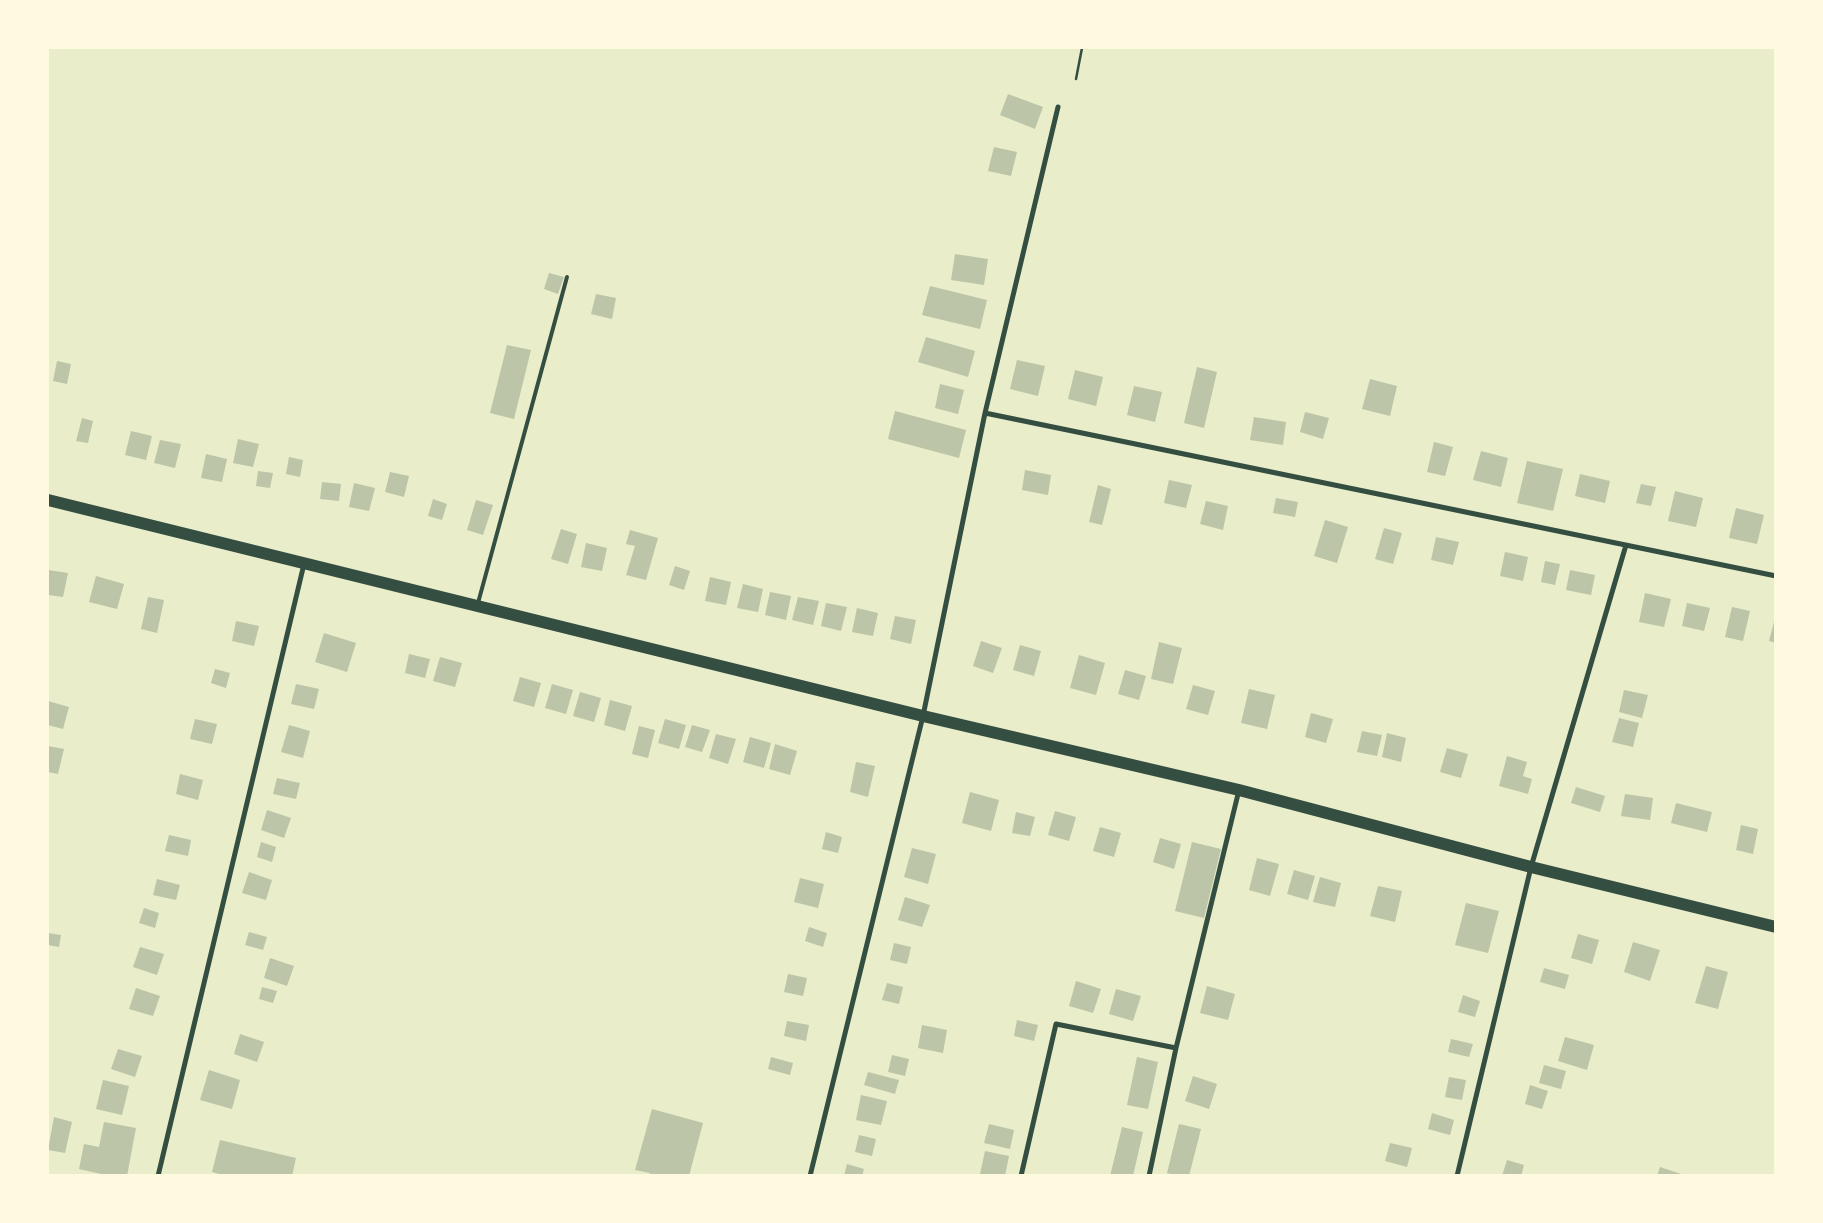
<!DOCTYPE html>
<style>
body{margin:0}
#map{position:relative;width:1823px;height:1223px;overflow:hidden;background:#e9edc9;font-family:"PT Sans",sans-serif}
canvas{display:block}
.frame{position:absolute;inset:0;border:49px solid #fefae0;pointer-events:none}
</style>
<div id="map">
<canvas width="1823" height="1223"></canvas>
<div class="frame"></div>
</div>
<script>
const c = document.querySelector('canvas').getContext('2d');
c.lineJoin = 'round';
function fill(path, color) { c.fillStyle = color; c.fill(path, 'evenodd'); }
const toPath = rows => new Path2D(rows.map(r => 'M' + r).join(''));
function stroke(path, color, width, dash) { c.strokeStyle = color; c.lineWidth = width; c.lineCap = dash ? 'butt' : 'round'; c.setLineDash(dash || []); c.stroke(path); }
fill(toPath([
 [1008,94,1043,107,1035,129,1000,115],
 [994,147,1017,152,1011,176,988,171],
 [955,254,988,259,984,285,951,280],
 [549,273,564,277,558,294,544,289],
 [930,286,987,300,980,329,922,315],
 [596,294,616,298,612,319,591,314],
 [926,337,975,351,968,377,918,362],
 [507,345,531,350,514,419,490,413],
 [1017,360,1045,366,1038,396,1010,389],
 [57,361,71,364,67,384,53,381],
 [1197,367,1217,372,1204,428,1184,423],
 [1075,370,1103,377,1096,406,1068,399],
 [1370,379,1397,386,1390,416,1362,409],
 [940,384,964,390,958,414,935,408],
 [1134,386,1162,392,1155,422,1127,415],
 [895,411,966,430,959,458,888,439],
 [1305,412,1329,418,1323,439,1300,432],
 [1254,417,1286,422,1283,445,1250,440],
 [82,418,93,421,88,443,76,441],
 [131,431,152,436,146,460,125,455],
 [238,439,259,444,253,467,233,463],
 [160,440,181,444,175,468,154,463],
 [1434,442,1453,447,1445,476,1427,472],
 [1481,451,1508,458,1501,487,1473,480],
 [206,454,227,459,222,482,201,478],
 [289,457,303,460,300,477,286,474],
 [1527,461,1563,469,1553,511,1517,503],
 [1025,470,1051,475,1048,495,1022,490],
 [258,471,273,473,270,488,256,486],
 [390,472,409,476,404,497,385,492],
 [1580,474,1610,481,1605,503,1575,496],
 [1169,480,1192,485,1186,508,1164,503],
 [322,482,341,484,339,501,320,499],
 [354,483,375,488,369,511,349,507],
 [1641,484,1656,487,1651,506,1636,503],
 [1098,485,1111,489,1102,525,1089,522],
 [1675,491,1703,498,1696,527,1668,521],
 [1276,498,1298,502,1295,517,1273,513],
 [433,499,447,504,442,520,428,516],
 [476,500,493,505,483,535,467,530],
 [1206,501,1228,506,1223,530,1200,524],
 [1736,508,1764,515,1757,544,1729,538],
 [1325,520,1348,527,1337,563,1314,556],
 [1384,528,1402,533,1393,564,1375,559],
 [561,529,577,534,568,564,551,559],
 [630,530,658,538,646,580,626,575,635,546,626,544],
 [1436,537,1459,542,1453,565,1431,560],
 [586,543,607,548,602,571,581,567],
 [1505,552,1528,557,1523,581,1500,576],
 [1545,561,1560,564,1555,585,1541,582],
 [675,566,690,571,684,590,669,585],
 [48,570,68,573,63,597,48,595],
 [1570,570,1595,575,1591,595,1566,590],
 [96,576,124,584,117,609,89,602],
 [710,577,731,582,726,605,705,601],
 [743,584,763,589,758,612,737,608],
 [770,592,791,596,786,620,765,615],
 [1645,593,1671,599,1664,627,1639,622],
 [148,597,164,600,157,633,141,629],
 [798,597,819,601,813,625,792,620],
 [826,603,847,607,841,631,821,626],
 [1687,603,1710,608,1704,631,1682,626],
 [1732,607,1750,611,1743,641,1725,637],
 [857,608,878,613,873,636,852,632],
 [895,616,916,620,911,644,890,639],
 [1775,618,1776,618,1776,643,1769,641],
 [236,621,259,626,254,646,232,641],
 [324,633,356,643,347,672,315,662],
 [981,641,1002,648,993,673,973,666],
 [1159,642,1182,648,1173,684,1151,679],
 [1020,645,1041,651,1034,676,1013,670],
 [409,654,430,659,425,678,405,673],
 [1079,655,1105,663,1096,695,1070,688],
 [440,657,462,663,455,687,433,681],
 [215,669,230,673,226,688,211,683],
 [1125,670,1146,676,1139,700,1118,694],
 [520,677,541,683,534,707,513,701],
 [296,684,319,689,314,709,291,704],
 [552,684,573,690,566,714,545,708],
 [1193,685,1215,691,1208,715,1186,709],
 [1249,689,1275,695,1267,729,1241,723],
 [1624,690,1648,695,1642,718,1619,712],
 [580,692,601,698,594,722,573,716],
 [610,700,632,706,625,731,604,725],
 [48,701,69,707,63,729,48,725],
 [1311,713,1333,719,1326,743,1305,737],
 [1619,718,1639,723,1633,747,1612,742],
 [195,719,217,724,212,744,190,739],
 [665,719,686,725,679,749,658,743],
 [289,725,310,731,303,758,281,752],
 [692,725,710,730,702,752,685,747],
 [639,726,655,730,648,758,632,754],
 [1362,731,1382,735,1377,756,1357,752],
 [1387,733,1406,738,1401,762,1382,757],
 [716,734,736,739,728,764,709,758],
 [750,737,771,743,764,768,743,762],
 [775,744,797,751,790,775,769,769],
 [48,746,64,749,58,774,48,772],
 [1447,748,1468,754,1461,778,1440,772],
 [1507,756,1527,762,1523,776,1532,779,1528,794,1499,786],
 [856,762,875,766,868,797,850,792],
 [180,774,203,780,198,800,176,794],
 [277,778,300,783,296,799,273,794],
 [1576,787,1605,796,1600,812,1571,803],
 [970,792,999,800,991,831,962,823],
 [1625,794,1653,798,1650,820,1621,816],
 [1676,803,1712,812,1707,832,1671,823],
 [267,810,291,818,284,838,261,830],
 [1055,811,1076,817,1069,841,1048,835],
 [1016,812,1035,817,1030,836,1012,833],
 [1741,825,1758,829,1753,854,1736,850],
 [1100,827,1121,833,1114,857,1093,851],
 [826,832,842,837,838,853,822,849],
 [169,835,191,840,188,856,165,851],
 [1160,838,1181,844,1174,869,1153,862],
 [261,842,276,847,272,862,257,857],
 [1192,842,1221,849,1204,918,1175,911],
 [912,848,936,854,928,884,904,877],
 [1257,858,1279,864,1270,896,1249,890],
 [1294,870,1315,876,1308,900,1287,894],
 [249,872,272,880,266,900,242,893],
 [1320,877,1341,883,1335,907,1313,902],
 [800,878,824,884,818,908,794,902],
 [157,879,180,885,176,900,153,895],
 [1378,886,1402,891,1395,922,1370,916],
 [905,897,930,905,922,927,898,920],
 [1466,903,1499,911,1488,953,1455,945],
 [144,908,159,913,155,928,139,923],
 [809,927,827,933,823,947,805,941],
 [249,932,267,937,263,950,245,945],
 [48,933,61,935,59,947,48,945],
 [1578,934,1599,940,1592,964,1571,958],
 [1633,942,1660,950,1650,981,1624,972],
 [894,943,911,947,907,964,890,960],
 [140,947,164,954,157,975,133,967],
 [270,958,294,966,287,986,264,978],
 [1706,966,1728,972,1718,1009,1695,1003],
 [1544,968,1569,975,1565,989,1540,982],
 [788,974,807,978,803,996,784,992],
 [1076,981,1101,989,1093,1013,1069,1006],
 [887,983,903,987,899,1004,882,1000],
 [1207,986,1235,994,1228,1020,1200,1013],
 [262,987,277,991,273,1003,259,999],
 [136,988,160,996,153,1016,129,1009],
 [1116,989,1141,996,1133,1021,1109,1014],
 [1463,995,1480,1001,1475,1017,1458,1012],
 [1017,1020,1038,1025,1034,1041,1014,1036],
 [787,1021,809,1025,806,1041,784,1036],
 [922,1025,947,1030,943,1053,918,1048],
 [240,1034,264,1042,257,1062,234,1054],
 [1565,1037,1594,1045,1587,1070,1558,1061],
 [1451,1039,1473,1044,1469,1057,1448,1052],
 [118,1049,142,1056,135,1077,111,1069],
 [892,1055,909,1059,905,1076,888,1072],
 [771,1057,793,1063,790,1075,768,1069],
 [1137,1057,1158,1062,1148,1109,1127,1105],
 [1544,1065,1566,1071,1561,1089,1539,1083],
 [209,1070,240,1080,232,1109,200,1100],
 [868,1072,899,1080,895,1094,864,1085],
 [1193,1076,1217,1084,1209,1109,1185,1101],
 [1449,1077,1466,1080,1462,1100,1445,1097],
 [103,1080,129,1086,122,1115,96,1109],
 [1530,1085,1548,1091,1542,1109,1525,1104],
 [861,1095,887,1101,881,1125,856,1120],
 [652,1109,703,1123,689,1176,649,1176,650,1173,635,1170],
 [1432,1113,1454,1120,1450,1135,1428,1129],
 [54,1117,72,1122,65,1153,48,1150],
 [104,1122,136,1128,127,1176,110,1176,79,1169,84,1144,99,1147],
 [989,1124,1014,1130,1010,1149,984,1143],
 [1179,1124,1201,1129,1189,1176,1178,1176,1167,1173],
 [1122,1127,1143,1132,1133,1176,1110,1176],
 [859,1135,876,1139,872,1156,855,1152],
 [220,1140,296,1158,292,1176,227,1176,212,1172],
 [1390,1143,1412,1148,1407,1167,1385,1161],
 [985,1151,1009,1156,1005,1176,980,1174],
 [1507,1160,1524,1165,1521,1176,1502,1176],
 [847,1164,864,1169,862,1176,844,1176],
 [1660,1167,1684,1175,1684,1176,1657,1176]
]), '#bcc5a7');
stroke(toPath([
 [1076,79,1082,48]
]), '#344e41', 2.5);
stroke(toPath([
 [478,603,567,277]
]), '#344e41', 4);
stroke(toPath([
 [985,413,1776,576],
 [158,1176,304,564],
 [810,1176,923,716,985,413,1058,107],
 [1021,1176,1056,1024,1176,1048],
 [1149,1176,1176,1048,1239,790],
 [1457,1176,1531,867,1626,545]
]), '#344e41', 5);
stroke(toPath([
 [48,500,923,716,1239,790,1531,867,1776,927]
]), '#344e41', 12);
</script>
